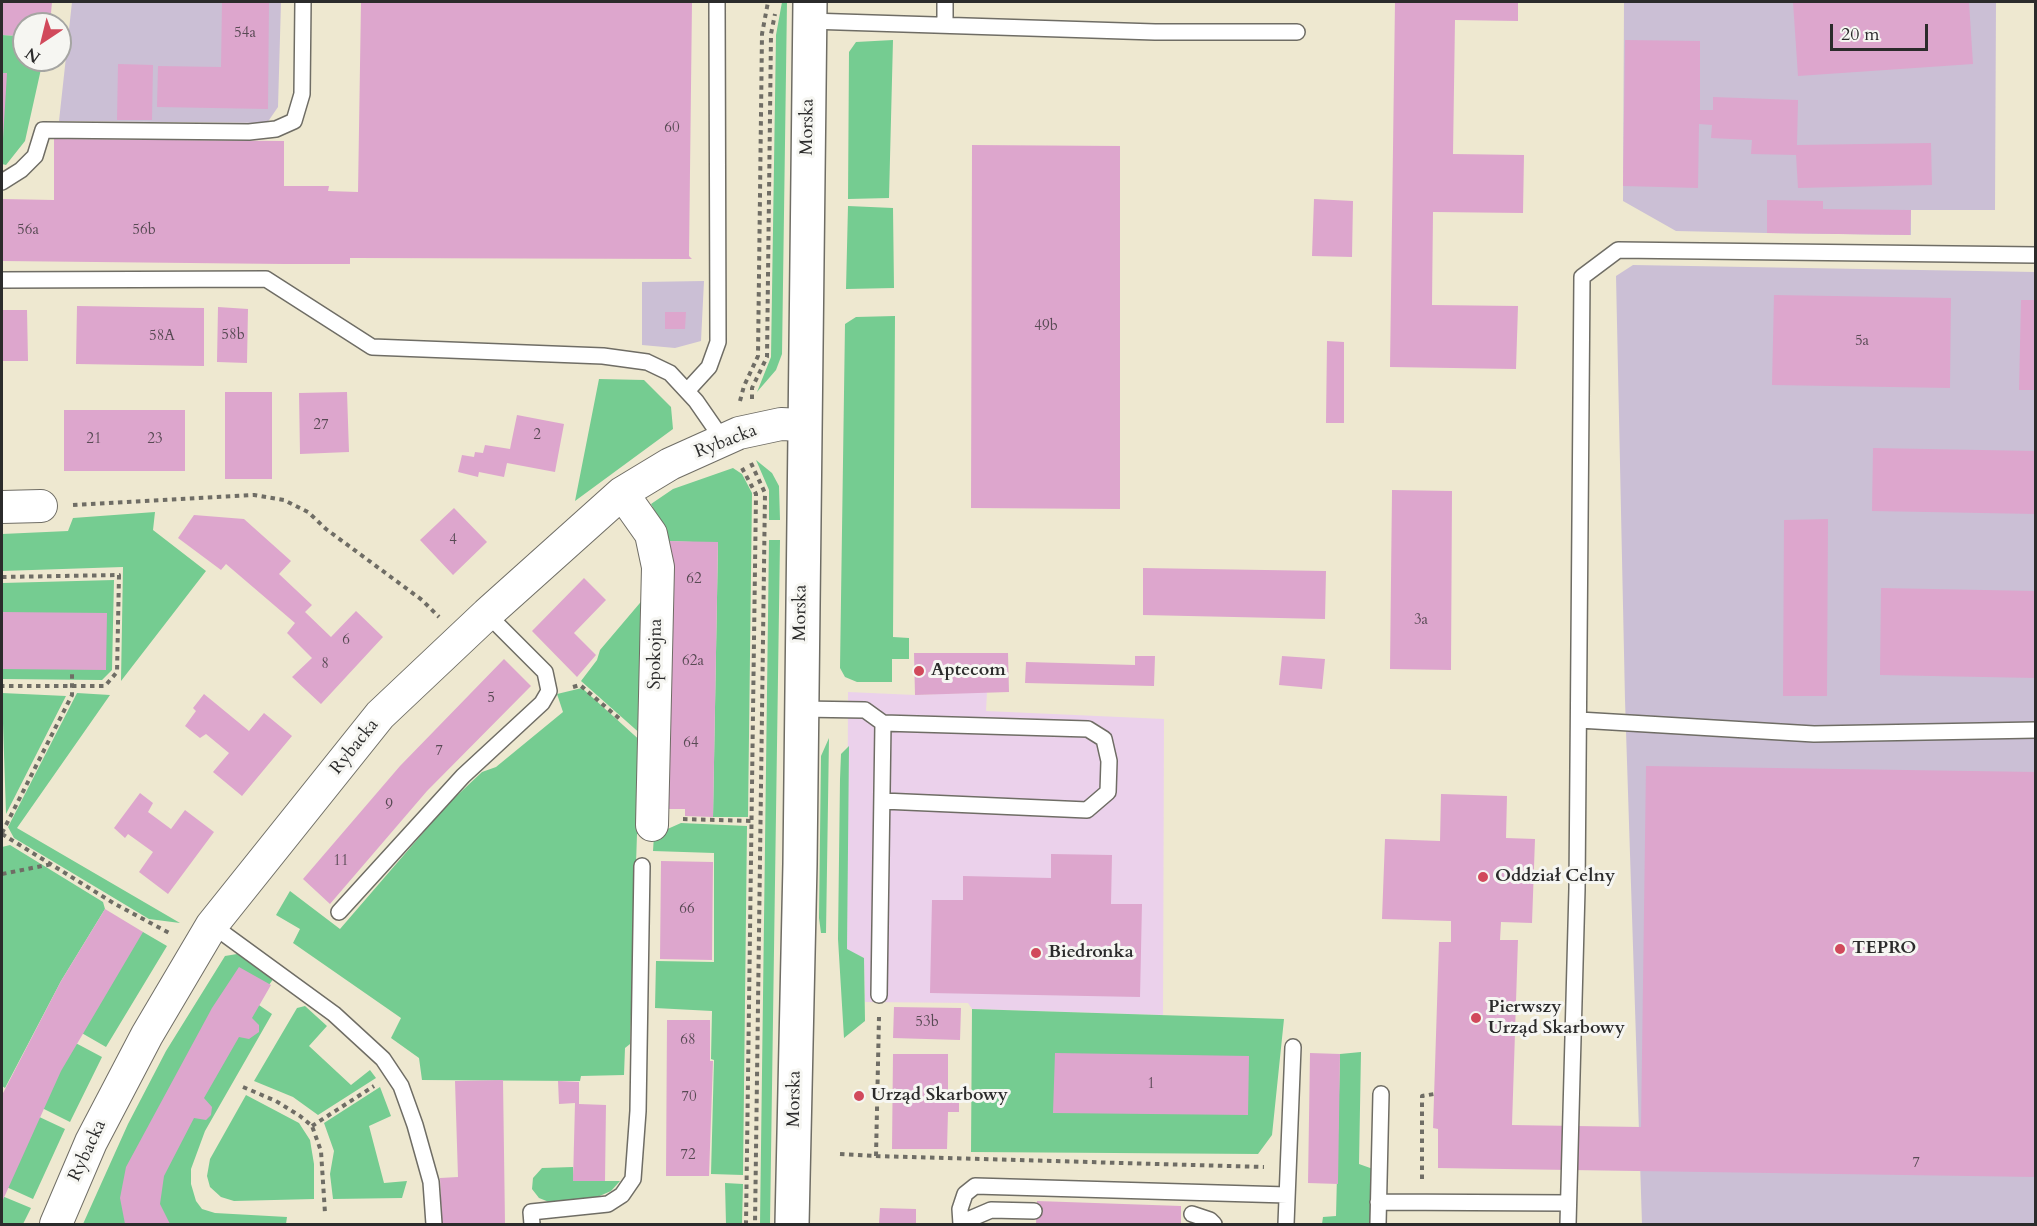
<!DOCTYPE html>
<meta charset="utf-8">
<style>
body{margin:0}
#map{position:relative;width:2037px;height:1226px;overflow:hidden;background:#eee8d0;font-family:Cardo,serif}
canvas{display:block}
.frame{position:absolute;inset:0;border:3px solid #2b2b2b;pointer-events:none}
.north{position:absolute;left:12px;top:12px;width:60px;height:60px;box-sizing:border-box;background:#f6f6f2;border:2px solid #a5a5a2;border-radius:50%;rotate:215deg;font-size:16px;font-weight:700;line-height:24px;text-align:center;color:#2b2b2b}
.north::after{content:'';display:block;margin:auto;width:21px;height:27px;background:#d1495b;clip-path:polygon(50% 0,100% 100%,50% 72%,0 100%)}
.scale{position:absolute;left:1830px;top:24px;width:98px;height:27px;box-sizing:border-box;border:3px solid #2b2b2b;border-top:0;padding-left:8px;font-size:18px;line-height:21px;white-space:nowrap;color:#2b2b2b;-webkit-text-stroke:4px #f6f6f2;paint-order:stroke}
</style>
<div id="map">
<canvas width="2037" height="1226"></canvas>
<div class="frame"></div>
<div class="north">N</div>
<div class="scale">20 m</div>
</div>
<script>
const c = document.querySelector('canvas').getContext('2d');
c.lineJoin = 'round';
function fill(path, color) { c.fillStyle = color; c.fill(path, 'evenodd'); }
const toPath = rows => new Path2D(rows.map(r => 'M' + r).join(''));
function stroke(path, color, width, dash) { c.strokeStyle = color; c.lineWidth = width; c.lineCap = dash ? 'butt' : 'round'; c.setLineDash(dash || []); c.stroke(path); }
function label(font, color, halo, rows, align = 'center') {
  c.font = font + ' Cardo,serif'; c.lineWidth = 6; c.setLineDash([]); c.textBaseline = 'middle'; c.strokeStyle = halo; c.fillStyle = color; for (const [text, x, y, turn = 0] of rows) {
    c.save(); c.translate(x, y); c.rotate((+turn || 0) * Math.PI / 180); c.textAlign = isNaN(turn) ? turn : align; if (halo) c.strokeText(text, 0, 0); c.fillText(text, 0, 0); c.restore();
  }
}
fill(toPath([
 [848,692,915,695,987,692,986,711,1164,719,1163,1015,972,1009,968,1003,865,1002,864,958,847,950]
]), '#ebd1eb');
fill(toPath([
 [72,2,281,2,278,107,267,123,59,121],
 [1624,2,1996,2,1995,210,1911,210,1911,235,1766,233,1676,231,1623,201],
 [1633,265,2035,272,2035,1224,1642,1224,1625,700,1616,276],
 [704,281,701,341,675,348,642,345,642,282]
]), '#cbbfd5');
fill(toPath([
 [782,2,787,2,782,354,776,370,757,392,771,357,776,35],
 [2,35,24,36,24,60,43,60,25,141,6,165,2,164],
 [893,40,889,198,848,199,849,52,856,42],
 [848,206,893,208,894,288,846,289],
 [895,316,893,637,909,638,909,659,892,659,892,682,857,682,845,677,840,668,845,324,856,317],
 [599,379,644,380,671,407,673,429,575,501],
 [756,460,772,473,779,486,780,520,769,520,769,490],
 [733,468,742,474,752,493,748,817,713,817,718,543,667,541,665,529,651,504,673,489],
 [155,512,153,530,206,571,121,681,123,567,2,571,2,534,68,531,73,518],
 [769,540,780,540,770,1224,760,1224],
 [114,580,112,670,102,680,2,679,2,583],
 [645,597,643,736,581,681,597,660,600,650],
 [582,688,644,744,643,834,637,834,630,1044,625,1048,624,1075,581,1076,580,1081,422,1080,419,1058,391,1038,401,1018,293,943,300,929,276,915,290,891,340,929,447,805,482,772,496,767,563,712,557,694],
 [2,693,66,696,6,814],
 [77,693,110,695,17,828,180,923,149,919,14,838,8,827],
 [829,738,826,933,821,933,819,918,821,756],
 [849,746,847,949,864,958,865,1021,844,1038,838,939,840,779,841,754],
 [681,823,747,826,743,1175,711,1174,714,1060,711,1059,712,1011,655,1008,656,961,714,962,714,853,653,851,654,835],
 [10,845,103,902,105,909,61,981,5,1088,2,1086,2,847],
 [130,930,143,932,167,946,106,1047,73,1028],
 [237,954,274,978,256,1003,272,1014,205,1131,191,1169,191,1184,196,1201,202,1209,215,1213,287,1217,286,1224,83,1224,128,1124,166,1051,225,956],
 [305,1006,327,1026,309,1046,351,1085,370,1070,376,1078,318,1115,293,1097,254,1081,297,1008],
 [972,1009,1284,1019,1272,1135,1258,1154,971,1152],
 [70,1040,102,1057,70,1122,36,1105],
 [1361,1052,1359,1164,1387,1174,1385,1218,1378,1224,1322,1224,1323,1217,1336,1216,1340,1054],
 [380,1087,391,1116,369,1126,384,1183,407,1181,402,1198,333,1199,330,1174,334,1151,324,1123],
 [246,1095,299,1123,310,1140,314,1164,314,1199,234,1201,221,1197,210,1187,207,1176,210,1159],
 [33,1114,65,1129,33,1199,2,1185,2,1179],
 [573,1167,574,1181,620,1181,611,1191,595,1198,549,1202,539,1198,532,1189,533,1178,542,1168],
 [725,1183,743,1184,742,1224,726,1224],
 [2,1196,31,1208,23,1224,2,1224]
]), '#75cc91');
fill(toPath([
 [2,2,52,2,50,24,24,24,24,36,2,35],
 [222,2,269,2,268,109,157,107,158,66,221,67],
 [361,2,692,2,689,256,692,259,357,258,350,258,350,264,284,264,2,261,2,199,54,200,54,139,284,141,284,186,329,186,328,191,358,192],
 [1395,2,1518,2,1518,21,1455,20,1453,154,1524,155,1523,213,1433,212,1432,305,1518,306,1516,369,1390,367],
 [1793,2,1969,2,1973,64,1798,76],
 [1625,40,1700,41,1700,110,1713,110,1713,97,1798,100,1797,145,1931,143,1932,185,1798,188,1796,155,1751,154,1752,140,1711,138,1712,125,1699,124,1698,188,1623,186],
 [118,64,153,65,152,120,117,120],
 [2,73,7,73,3,139,2,139],
 [972,145,1120,146,1120,509,971,508],
 [1314,199,1353,201,1352,257,1312,256],
 [1767,200,1823,201,1823,209,1911,210,1910,235,1767,233],
 [1774,295,1951,298,1950,388,1772,385],
 [2021,300,2036,300,2036,390,2019,390],
 [77,306,204,308,204,366,76,364],
 [218,307,248,309,247,363,217,362],
 [2,310,27,310,28,361,2,361],
 [665,312,686,312,685,329,665,329],
 [1327,341,1344,342,1344,423,1326,423],
 [225,392,272,392,272,479,225,479],
 [347,392,349,452,300,454,299,393],
 [64,410,185,410,185,471,64,471],
 [517,415,564,424,555,472,507,463,504,477,479,472,478,477,458,472,462,455,474,457,475,452,483,453,485,445,510,449],
 [1873,448,2036,451,2036,514,1872,511],
 [1392,490,1452,491,1451,670,1390,669],
 [454,508,487,542,453,575,420,540],
 [194,515,244,519,291,561,279,574,312,605,305,612,331,637,356,611,383,637,321,704,292,677,312,658,287,633,295,623,226,564,221,570,178,538],
 [1828,519,1827,696,1783,696,1784,520],
 [667,541,718,542,713,817,685,816,685,809,663,809],
 [1143,568,1326,571,1325,619,1143,615],
 [584,578,606,600,574,633,596,655,577,677,532,631],
 [1881,588,2036,591,2036,678,1880,675],
 [2,612,107,613,106,670,2,669],
 [914,653,1008,653,1009,692,915,695],
 [1135,656,1155,656,1154,686,1025,683,1026,662,1135,665],
 [1282,656,1325,659,1322,689,1279,685],
 [504,659,531,686,427,791,330,904,303,879,400,766],
 [204,694,249,731,264,713,292,736,242,796,213,772,229,753,206,734,200,738,185,726,196,711,193,708],
 [1646,766,2036,772,2036,1177,1438,1168,1438,1129,1433,1128,1439,942,1451,942,1451,921,1382,919,1385,839,1440,841,1441,794,1507,796,1506,838,1535,839,1532,923,1501,922,1500,940,1518,940,1512,1125,1641,1127],
 [140,793,153,803,148,812,171,829,185,810,214,832,168,894,139,872,153,852,128,834,125,838,114,828],
 [1051,854,1112,855,1111,904,1142,904,1140,997,930,993,932,900,963,900,963,876,1051,878],
 [661,861,713,862,712,960,660,959],
 [105,909,143,932,61,1071,2,1202,2,1095,61,981],
 [239,967,271,985,252,1018,259,1025,259,1032,249,1039,239,1037,204,1098,212,1107,211,1115,206,1120,194,1118,164,1176,160,1204,170,1224,125,1224,120,1198,126,1167,212,1008],
 [894,1007,961,1008,960,1040,893,1038],
 [667,1020,710,1020,710,1061,713,1061,709,1176,666,1176],
 [1055,1053,1249,1056,1248,1115,1053,1113],
 [1310,1053,1340,1054,1338,1184,1308,1183],
 [893,1054,948,1054,948,1091,959,1091,959,1112,948,1112,947,1149,892,1149],
 [503,1080,505,1224,442,1224,440,1178,458,1177,455,1081],
 [558,1081,579,1082,579,1104,606,1105,605,1181,573,1181,575,1103,559,1104],
 [1037,1201,1181,1206,1181,1224,1036,1224],
 [880,1208,916,1209,916,1224,879,1224]
]), '#dda6cd');
const service = toPath([
 [809,21,1155,32,1297,32],
 [945,25,945,2],
 [2,182,21,170,35,156,43,130,249,132,276,129,294,121,302,94,303,2],
 [2,280,266,279,372,347,603,356,647,362,670,373,696,401,723,440],
 [687,391,709,367,718,342,717,2],
 [800,709,865,710,883,723,1088,729,1104,739,1109,761,1108,792,1087,810,883,801],
 [1579,720,1814,734,2036,730],
 [339,912,463,776,542,703,549,691,545,672,487,614],
 [212,925,334,1014,383,1059,401,1086,415,1125,431,1182,434,1224],
 [879,995,883,723],
 [1378,1202,1567,1203],
 [1192,1214,1210,1220,1214,1224],
 [532,1224,531,1212,608,1204,622,1195,633,1179,638,1111,642,866],
 [961,1224,960,1209,965,1194,975,1186,1287,1195],
 [966,1224,970,1219,991,1210,1034,1211],
 [1286,1224,1293,1047],
 [1378,1224,1381,1094],
 [1568,1224,1577,889,1582,277,1618,250,2036,255]
]);
const minor = toPath([
 [622,493,651,534,658,567,652,825],
 [2,507,41,506],
 [56,1224,91,1142,147,1035,212,925,380,715,487,614,622,493,670,464,739,433,781,424,803,425]
]);
const tertiary = toPath([
 [792,1224,800,864,810,2]
]);
stroke(service, '#6f6d65', 18);
stroke(minor, '#6f6d65', 34);
stroke(tertiary, '#6f6d65', 36);
stroke(toPath([
 [752,399,752,388,767,357,771,34,775,14],
 [740,401,744,386,758,356,762,34,768,2],
 [751,463,765,493,755,1224],
 [742,468,756,494,746,1224],
 [73,505,254,495,284,500,308,512,326,529,422,600,439,617],
 [2,577,119,575,117,672,105,686,2,686],
 [573,687,580,685,621,720],
 [683,819,751,821],
 [2,833,72,695,72,670],
 [2,834,115,904,171,934],
 [2,874,52,864],
 [243,1087,276,1101,300,1116,312,1126,321,1151,325,1213],
 [312,1126,374,1086],
 [840,1154,876,1156,879,1017],
 [876,1156,1264,1167],
 [1422,1179,1422,1096,1434,1094]
]), '#6f6d65', 4, [4.5, 4.5]);
stroke(service, '#fff', 15);
stroke(minor, '#fff', 32);
stroke(tertiary, '#fff', 33);
for (const [x, y, r, color] of [
 [919,671,6,"#d1495b"],
 [1483,877,6,"#d1495b"],
 [1840,949,6,"#d1495b"],
 [1036,953,6,"#d1495b"],
 [1476,1018,6,"#d1495b"],
 [859,1096,6,"#d1495b"]
]) { const dot = new Path2D(); dot.arc(x, y, r, 0, 2 * Math.PI); c.fillStyle = color; c.fill(dot); stroke(dot, '#f6f6f2', 2); }
label('15px', '#584a54', null, [
 ["54a",245,34],
 ["60",672,129],
 ["56a",28,231],
 ["56b",144,231],
 ["49b",1046,327],
 ["58b",233,336],
 ["58A",162,337],
 ["5a",1862,342],
 ["27",321,426],
 ["2",537,436],
 ["21",94,440],
 ["23",155,440],
 ["4",453,541],
 ["62",694,580],
 ["3a",1421,621],
 ["6",346,641],
 ["62a",693,662],
 ["8",325,665],
 ["5",491,699],
 ["64",691,744],
 ["7",439,752],
 ["9",389,806],
 ["11",341,862],
 ["66",687,910],
 ["53b",927,1023],
 ["68",688,1041],
 ["1",1151,1085],
 ["70",689,1098],
 ["72",688,1156],
 ["7",1916,1164]
]);
label('18px', '#2b2b2b', '#f6f6f2', [
 ["Morska",808,127,-89],
 ["Rybacka",726,442,-21],
 ["Morska",801,613,-89],
 ["Spokojna",656,654,-89],
 ["Rybacka",355,747,-51],
 ["Morska",795,1099,-89],
 ["Rybacka",88,1151,-65]
]);
label('bold 18px', '#2b2b2b', '#f6f6f2', [
 ["Aptecom",931,671],
 ["Oddział Celny",1495,877],
 ["TEPRO",1852,949],
 ["Biedronka",1048,953],
 ["Pierwszy",1488,1008],
 ["Urząd Skarbowy",1488,1029],
 ["Urząd Skarbowy",871,1096]
], 'left');
</script>
